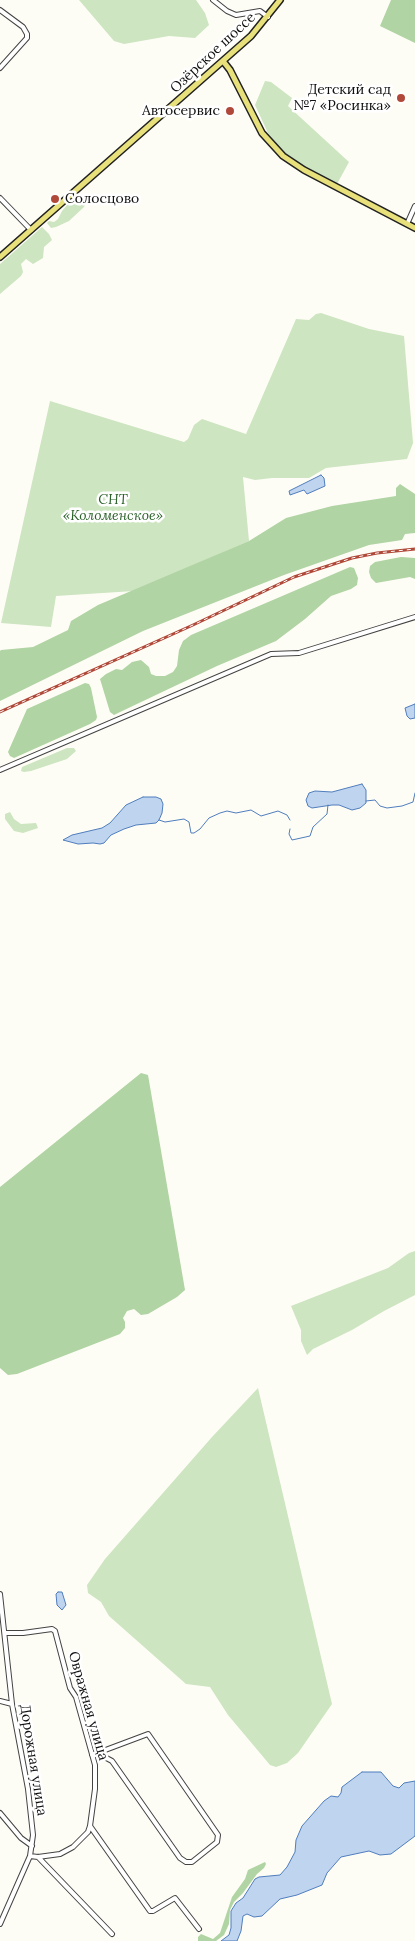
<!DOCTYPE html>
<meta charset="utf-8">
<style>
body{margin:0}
canvas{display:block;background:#fefdf5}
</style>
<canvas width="415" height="1941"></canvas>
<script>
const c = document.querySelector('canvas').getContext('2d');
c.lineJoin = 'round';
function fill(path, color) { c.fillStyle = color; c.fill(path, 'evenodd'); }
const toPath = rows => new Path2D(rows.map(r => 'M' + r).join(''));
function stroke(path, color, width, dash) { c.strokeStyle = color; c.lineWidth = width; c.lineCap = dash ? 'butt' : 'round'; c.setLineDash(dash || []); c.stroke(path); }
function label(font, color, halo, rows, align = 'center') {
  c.font = font + ' Lora,serif'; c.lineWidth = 5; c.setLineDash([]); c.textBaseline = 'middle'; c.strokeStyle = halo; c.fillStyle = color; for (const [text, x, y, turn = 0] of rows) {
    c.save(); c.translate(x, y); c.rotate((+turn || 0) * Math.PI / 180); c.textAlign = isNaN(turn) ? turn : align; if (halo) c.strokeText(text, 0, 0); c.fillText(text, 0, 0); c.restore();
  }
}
fill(toPath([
 [79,0,196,0,205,13,209,25,195,38,169,36,124,44,114,41],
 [265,81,271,82,292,98,288,106,349,162,337,184,301,165,281,151,268,133,255,105],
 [81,199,84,199,86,203,84,207,69,221,56,227,51,228,47,223,49,221,54,222,58,219,62,211,68,204],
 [42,227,49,234,52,240,44,247,43,258,33,264,26,259,21,264,23,272,21,276,0,294,0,264],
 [321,313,369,329,404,336,413,443,407,459,326,468,309,478,272,478,255,480,243,477,249,541,134,591,56,596,51,627,1,623,50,401,184,442,188,439,194,425,202,419,246,434,296,319,309,320,316,314],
 [67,748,74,748,76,751,67,759,31,771,24,772,21,771,22,767],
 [10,812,14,819,21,824,36,823,38,828,23,833,14,831,5,819,5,814],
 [415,1251,415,1295,384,1311,352,1330,313,1349,307,1355,301,1341,301,1330,291,1306,388,1268,409,1253],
 [258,1388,332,1704,298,1753,287,1763,276,1767,270,1765,228,1715,210,1687,186,1684,109,1616,101,1602,88,1593,87,1585,105,1559,212,1437]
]), '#cde5c1');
fill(toPath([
 [391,0,415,0,415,43,380,26],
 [400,484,415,494,415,533,405,534,402,540,369,545,284,575,143,631,0,701,0,651,1,650,33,647,68,630,71,621,98,605,249,541,286,518,332,506,396,496,396,488],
 [401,557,415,558,415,579,410,577,376,583,371,578,369,572,370,566,375,562],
 [350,567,354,568,358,578,357,585,351,589,331,596,305,619,276,641,217,666,118,713,114,715,110,712,100,679,106,674,116,669,122,670,132,662,141,660,149,667,151,674,156,676,165,676,173,672,177,666,179,650,183,641,191,635],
 [85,683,89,684,91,688,97,717,96,720,90,724,14,758,10,756,8,752,27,709],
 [141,1073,148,1075,185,1290,177,1297,148,1314,141,1315,134,1309,127,1311,123,1318,125,1322,125,1328,120,1334,17,1374,8,1375,0,1368,0,1187],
 [265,1862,266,1864,264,1868,257,1874,243,1893,234,1902,230,1910,229,1924,224,1935,216,1941,198,1941,198,1937,201,1934,213,1939,220,1933,232,1897,245,1879,248,1870]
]), '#b0d4a3');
const water = toPath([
 [321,475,324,478,325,486,307,494,304,490,290,495,289,491,321,475],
 [415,704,415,718,410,719,407,716,405,708,415,704],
 [362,784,366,790,366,803,360,808,352,810,339,805,332,805,312,808,308,806,306,800,309,793,315,791,332,792,362,784],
 [143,797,156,797,161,799,163,804,162,813,159,820,156,823,136,825,124,829,111,835,104,843,100,844,93,843,78,844,63,840,72,835,102,828,110,823,126,805,143,797],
 [58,1592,62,1592,66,1605,62,1610,57,1605,56,1594,58,1592],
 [362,1772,381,1772,393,1786,399,1788,404,1783,415,1781,415,1836,391,1854,380,1855,369,1851,341,1857,327,1873,322,1885,297,1895,280,1899,262,1916,254,1917,247,1914,243,1916,241,1931,237,1941,221,1941,229,1935,231,1928,231,1911,236,1903,243,1898,255,1879,259,1877,280,1875,287,1867,295,1852,296,1840,302,1826,324,1801,331,1796,338,1797,341,1793,342,1787,362,1772]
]);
fill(water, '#bfd4ef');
stroke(water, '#4f7dbd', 1);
stroke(toPath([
 [366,801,375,800,380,806,387,808,402,806,413,802,415,793],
 [159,820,165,822,184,819,189,822,191,833,194,833,200,829,209,818,220,813,227,811,236,813,251,810,261,816,278,811,287,815,290,820],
 [290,829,289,834,292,840,310,836,313,827,327,814,328,805]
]), '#4f7dbd', 1);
const minor = toPath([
 [213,0,227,11,236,15,260,11,268,17],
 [0,10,23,27,27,34,27,38,0,68],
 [0,198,31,230],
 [407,224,415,206],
 [0,770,271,654,299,653,415,617],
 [0,1594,12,1704,28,1789,33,1835,30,1856,0,1924],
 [5,1633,23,1633,52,1629,55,1631,70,1688,76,1697,95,1765,95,1789,90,1826,88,1832,73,1847,60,1854,38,1857,30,1856],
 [0,1701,12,1704],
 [92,1755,148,1734,218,1835,217,1842,192,1862,186,1862,180,1858,112,1761,97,1753],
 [0,1813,21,1838,32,1846],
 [90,1826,150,1911,153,1911,175,1898,199,1929],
 [38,1857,112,1934]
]);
const major = toPath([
 [223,61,230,70,262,133,283,156,304,170,415,228],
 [0,257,251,36,280,0]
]);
stroke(minor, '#434343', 6);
stroke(major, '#212121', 8);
stroke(minor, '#fff', 4);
stroke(major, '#e8e17b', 5);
const rail = toPath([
 [0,712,193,625,294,577,352,558,377,553,415,549]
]);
stroke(rail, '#b04939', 3);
stroke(rail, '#fff', 1, [4]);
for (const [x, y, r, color] of [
 [401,98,5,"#b04939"],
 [230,111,5,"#b04939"],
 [55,199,5,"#b04939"]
]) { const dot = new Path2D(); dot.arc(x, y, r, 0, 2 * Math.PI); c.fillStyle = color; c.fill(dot); stroke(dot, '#fff', 2); }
label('14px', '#101010', '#fff', [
 ["Озёрское шоссе",213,53,-43],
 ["Овражная улица",88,1706,74],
 ["Дорожная улица",33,1760,81]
]);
label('14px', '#101010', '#fff', [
 ["Детский сад",391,90],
 ["№7 «Росинка»",391,106],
 ["Автосервис",220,111],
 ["Солосцово",65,199,"left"]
], 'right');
label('italic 14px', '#296128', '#fff', [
 ["СНТ",113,500],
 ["«Коломенское»",113,516]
]);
</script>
